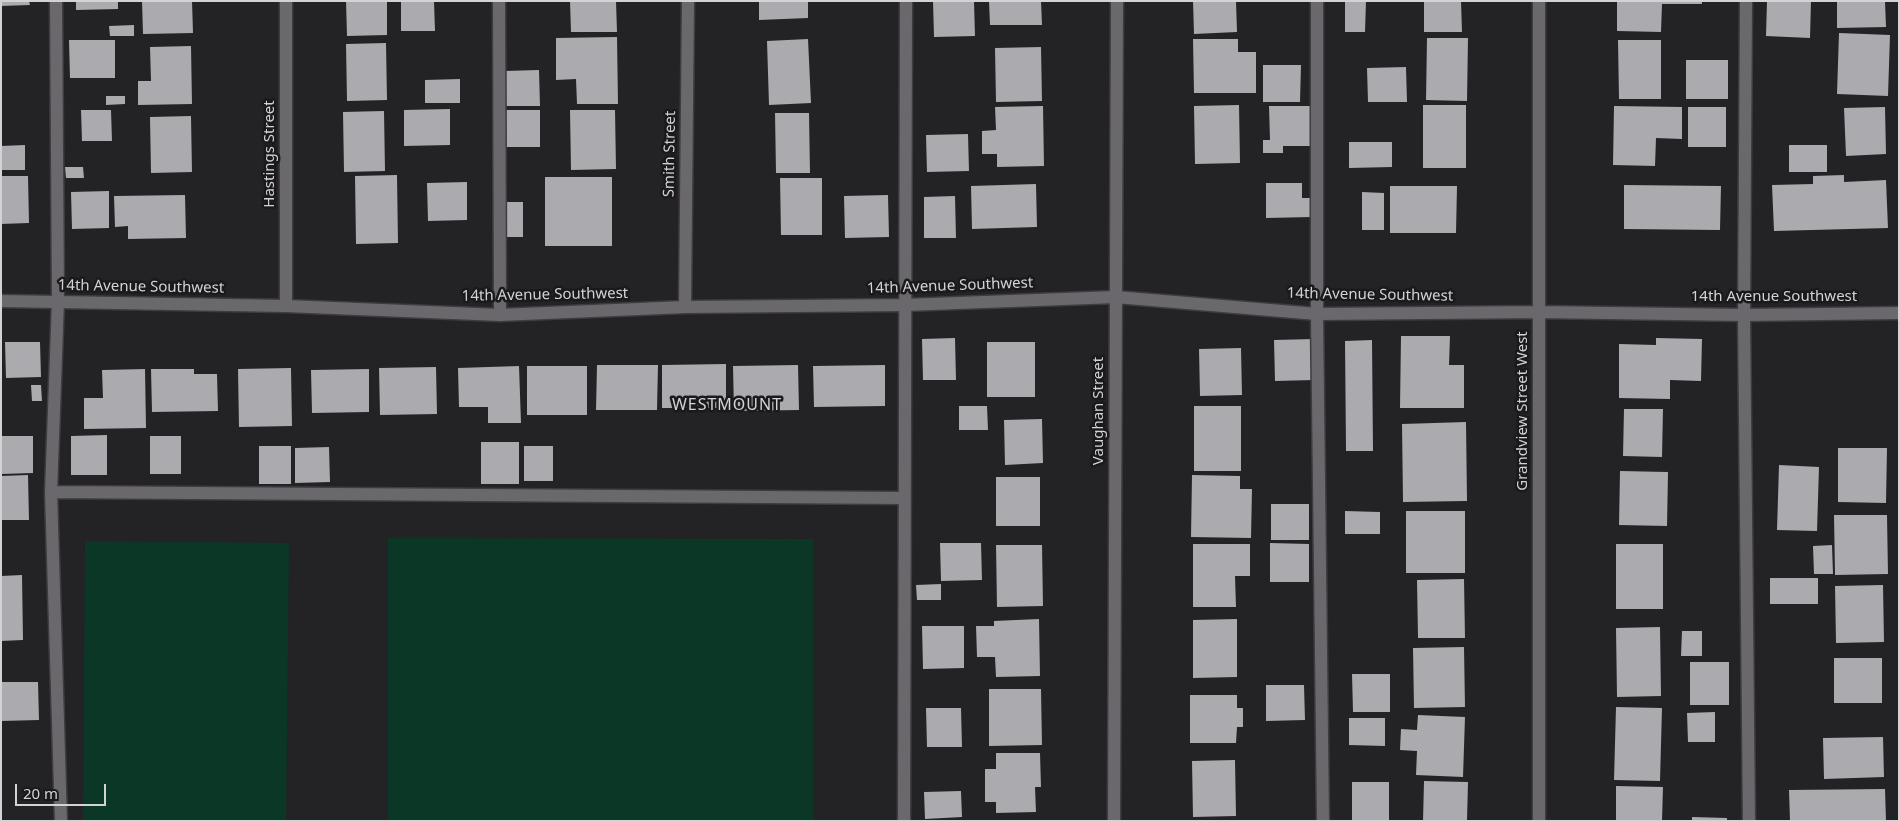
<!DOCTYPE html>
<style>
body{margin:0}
#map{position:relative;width:1900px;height:822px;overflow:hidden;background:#232225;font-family:"Noto Sans",sans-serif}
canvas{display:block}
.frame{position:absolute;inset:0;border:2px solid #d3d2d5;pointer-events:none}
.scale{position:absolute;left:15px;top:784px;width:91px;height:22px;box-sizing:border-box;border:2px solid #d3d2d5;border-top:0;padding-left:6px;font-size:15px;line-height:18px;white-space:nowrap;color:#d3d2d5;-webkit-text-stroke:4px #1a191c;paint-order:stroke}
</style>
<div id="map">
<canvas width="1900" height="822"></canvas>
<div class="frame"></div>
<div class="scale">20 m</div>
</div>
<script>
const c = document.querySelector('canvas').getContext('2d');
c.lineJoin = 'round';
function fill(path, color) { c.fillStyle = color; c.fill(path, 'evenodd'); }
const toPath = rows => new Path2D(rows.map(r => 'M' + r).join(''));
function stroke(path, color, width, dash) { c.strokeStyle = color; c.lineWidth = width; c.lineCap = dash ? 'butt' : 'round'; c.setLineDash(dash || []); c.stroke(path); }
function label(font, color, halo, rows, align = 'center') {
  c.font = font + ' "Noto Sans",sans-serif'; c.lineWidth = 5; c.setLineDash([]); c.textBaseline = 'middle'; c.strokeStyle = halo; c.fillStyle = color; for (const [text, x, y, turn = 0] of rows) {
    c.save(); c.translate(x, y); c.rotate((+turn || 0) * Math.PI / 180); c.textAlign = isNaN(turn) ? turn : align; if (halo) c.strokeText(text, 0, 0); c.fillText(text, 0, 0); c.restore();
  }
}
fill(toPath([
 [388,538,813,539,813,821,388,821],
 [85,541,289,543,286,821,83,821]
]), '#0b3727');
fill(toPath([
 [1,1,29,1,30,5,1,6],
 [76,1,118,1,118,9,76,10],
 [142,1,192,1,193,33,143,34],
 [346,1,387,1,387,35,347,36],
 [401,1,434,1,435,31,401,31],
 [570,1,616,1,617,32,571,32],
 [759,1,808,1,808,18,759,20],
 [933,1,974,1,975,36,934,37],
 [989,1,1041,1,1042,25,990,25],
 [1193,1,1236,1,1237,32,1194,34],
 [1345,1,1366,1,1365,32,1345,32],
 [1424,1,1461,1,1462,32,1424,32],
 [1617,1,1702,1,1702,4,1662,4,1661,32,1617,31],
 [1767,1,1811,1,1810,38,1766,36],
 [1837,1,1885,1,1886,27,1837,28],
 [134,25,134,36,110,36,109,26],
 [1839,33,1890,35,1888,96,1837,94],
 [617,37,618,104,577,104,576,79,556,80,556,38],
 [1427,38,1468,38,1467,101,1426,100],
 [808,39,811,103,769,105,767,41],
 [1193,39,1238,39,1238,52,1256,52,1256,93,1194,93],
 [69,40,115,40,115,78,70,78],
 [1618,40,1661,40,1661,99,1619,99],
 [386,43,387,100,347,101,346,44],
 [191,46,192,104,138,105,138,81,151,81,150,47],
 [1041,47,1042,101,996,102,995,48],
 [1686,60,1728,60,1728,99,1686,99],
 [1263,65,1301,65,1300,102,1263,102],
 [1406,67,1407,102,1368,102,1367,68],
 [539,70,540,106,504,106,504,71],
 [460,79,460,103,425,103,425,80],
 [106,96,125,96,125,104,106,105],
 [1239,105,1240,163,1195,164,1194,106],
 [1423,105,1466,105,1466,168,1423,168],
 [1043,106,1044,166,997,167,997,154,982,154,982,131,996,130,995,107],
 [1269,106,1310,106,1311,146,1283,146,1283,153,1263,153,1263,140,1270,140],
 [1614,106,1682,107,1682,139,1656,138,1655,166,1613,165],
 [1688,107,1726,107,1726,147,1688,147],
 [1885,107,1886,154,1846,156,1844,108],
 [450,109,450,145,404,146,404,110],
 [81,110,111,110,112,141,82,141],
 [504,110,540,110,540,147,504,147],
 [570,110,615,110,616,169,571,170],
 [384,111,385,171,344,172,343,112],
 [775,113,809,113,810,173,776,173],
 [191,116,192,172,151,173,150,117],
 [968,134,969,171,927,172,926,135],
 [1349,142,1392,142,1392,167,1349,168],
 [25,145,25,170,1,170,1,146],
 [1789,145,1827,145,1827,172,1789,172],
 [65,167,83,167,84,178,66,178],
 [397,175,398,243,356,244,355,176],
 [1844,175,1844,182,1886,180,1888,228,1774,231,1772,185,1813,184,1813,176],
 [1,176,28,176,29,223,1,224],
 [545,177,612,177,612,246,545,246],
 [780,178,822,178,822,235,781,235],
 [467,182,467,220,428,221,427,183],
 [1266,183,1302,183,1302,198,1312,198,1312,217,1266,218],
 [1036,184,1037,227,972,229,971,186],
 [1624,185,1721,186,1720,230,1624,229],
 [1390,186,1457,186,1456,233,1390,233],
 [109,191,109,228,72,229,71,192],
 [1362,192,1384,193,1384,230,1362,230],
 [185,195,186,238,128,239,128,226,115,227,114,196],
 [888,195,889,237,845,238,844,196],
 [955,196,956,238,924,238,924,197],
 [503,202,523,202,523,237,503,237],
 [1401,336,1450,336,1449,365,1464,365,1464,408,1400,408],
 [955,338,956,380,923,380,922,339],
 [1656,338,1702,339,1701,381,1670,380,1670,399,1619,398,1619,344,1656,345],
 [1314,339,1314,380,1275,381,1274,340],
 [1372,340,1373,451,1346,451,1345,341],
 [5,342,40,342,41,377,6,378],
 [987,342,1035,342,1035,397,987,397],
 [1241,348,1242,395,1200,396,1199,349],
 [726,364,726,408,662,408,662,365],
 [597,365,658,365,657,410,596,410],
 [798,365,799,410,734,411,733,366],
 [885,365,885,406,814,407,813,366],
 [519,366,521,423,488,423,488,407,459,407,458,368],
 [527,366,587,366,587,415,527,415],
 [436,367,437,414,380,415,379,368],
 [291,368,292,426,239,427,238,369],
 [145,369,146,428,84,429,84,398,103,398,102,370],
 [151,369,194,369,194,374,217,374,218,411,152,412],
 [369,369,369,412,312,413,311,370],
 [31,385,41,385,42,401,32,401],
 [959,406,987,406,988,430,959,430],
 [1194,406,1241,406,1241,471,1194,471],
 [1624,409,1663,409,1662,457,1623,456],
 [1042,419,1043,463,1005,465,1004,420],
 [1466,422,1467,501,1403,502,1402,424],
 [107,435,107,475,71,475,71,436],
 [1,436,33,436,33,473,1,474],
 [150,436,181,436,181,474,150,474],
 [481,442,519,442,519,484,481,484],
 [259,446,291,446,291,484,259,484],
 [524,446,553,446,553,481,524,481],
 [329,447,330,482,295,483,295,448],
 [1838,448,1887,448,1886,503,1838,502],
 [1779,465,1819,467,1817,531,1777,530],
 [1620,471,1668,472,1667,526,1619,525],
 [28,475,29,520,1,520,1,476],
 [1192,475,1240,476,1240,489,1252,489,1251,538,1191,537],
 [996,477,1040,477,1040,526,996,526],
 [1271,504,1309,504,1309,540,1271,540],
 [1345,511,1380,512,1380,534,1345,534],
 [1406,511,1465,511,1465,573,1406,573],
 [1834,515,1887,515,1888,574,1835,575],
 [940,543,981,543,982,580,941,581],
 [1270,543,1309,544,1309,582,1270,582],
 [1193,544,1250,544,1250,576,1235,576,1236,607,1193,607],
 [1616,544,1663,544,1663,609,1616,609],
 [996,545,1042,545,1043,606,997,607],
 [1832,545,1833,574,1814,574,1813,546],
 [22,575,23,640,1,641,1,576],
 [1770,578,1818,578,1818,604,1770,604],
 [1464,579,1465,638,1418,638,1417,580],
 [941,584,941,600,917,600,916,585],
 [1883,585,1884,642,1836,643,1835,586],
 [1039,619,1040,676,996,677,995,657,977,657,976,626,994,626,994,621],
 [1237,619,1237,677,1193,678,1193,620],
 [922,626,964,626,964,668,923,669],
 [1660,627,1661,696,1617,697,1616,628],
 [1682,631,1702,631,1702,656,1681,656],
 [1464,647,1465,707,1414,708,1413,648],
 [1834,658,1882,658,1882,703,1834,703],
 [1690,662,1729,662,1729,705,1690,705],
 [1352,674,1390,674,1390,712,1353,712],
 [1,682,38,682,39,720,1,721],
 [1266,685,1304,685,1305,720,1266,721],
 [989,689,1041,689,1042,745,989,746],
 [1190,695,1237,695,1237,708,1243,708,1243,727,1237,727,1236,743,1190,743],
 [1616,707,1662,708,1660,781,1614,780],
 [926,708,961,708,962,747,927,747],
 [1715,712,1715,742,1688,742,1687,713],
 [1418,715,1465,717,1463,777,1416,775,1417,751,1400,750,1401,729,1417,730],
 [1349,718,1385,718,1385,746,1349,745],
 [1883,737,1884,777,1824,779,1823,738],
 [996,753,1040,753,1041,787,1035,787,1036,812,996,813,996,802,985,802,985,769,996,769],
 [1235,760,1236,816,1193,817,1192,761],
 [1424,781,1468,782,1467,821,1423,821],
 [1352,782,1389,782,1389,821,1352,821],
 [1616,786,1663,787,1662,821,1616,821],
 [1885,789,1886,821,1790,821,1789,790],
 [961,791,962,817,925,819,924,792],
 [1692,817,1727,818,1727,821,1692,821]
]), '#abaaae');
const lane = toPath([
 [56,1,58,301,51,492,61,821],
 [499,1,500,315],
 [1317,1,1317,314,1323,821],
 [1746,1,1744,315,1749,821],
 [51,492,904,498],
 [904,821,906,1]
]);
const street = toPath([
 [286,1,286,306],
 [1,301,286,306,500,315,685,307,905,305,1116,297,1317,314,1539,312,1744,315,1899,313],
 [685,307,688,1],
 [1114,821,1117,1],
 [1539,821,1539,1]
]);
stroke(lane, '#3d3c3e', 15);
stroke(street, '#3d3c3e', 15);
stroke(lane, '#6a686c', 12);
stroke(street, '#6a686c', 12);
label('15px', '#d3d2d5', '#1a191c', [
 ["Hastings Street",270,154,-90],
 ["Smith Street",670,154,-89],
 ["14th Avenue Southwest",950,286,-2],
 ["14th Avenue Southwest",141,287,1],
 ["14th Avenue Southwest",545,295,-1],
 ["14th Avenue Southwest",1370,295,1],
 ["14th Avenue Southwest",1774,297],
 ["Vaughan Street",1099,411,-90],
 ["Grandview Street West",1523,411,-90]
]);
c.letterSpacing = '1px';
label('16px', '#d3d2d5', '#1a191c', [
 ["WESTMOUNT",727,405]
]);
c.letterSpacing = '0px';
</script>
